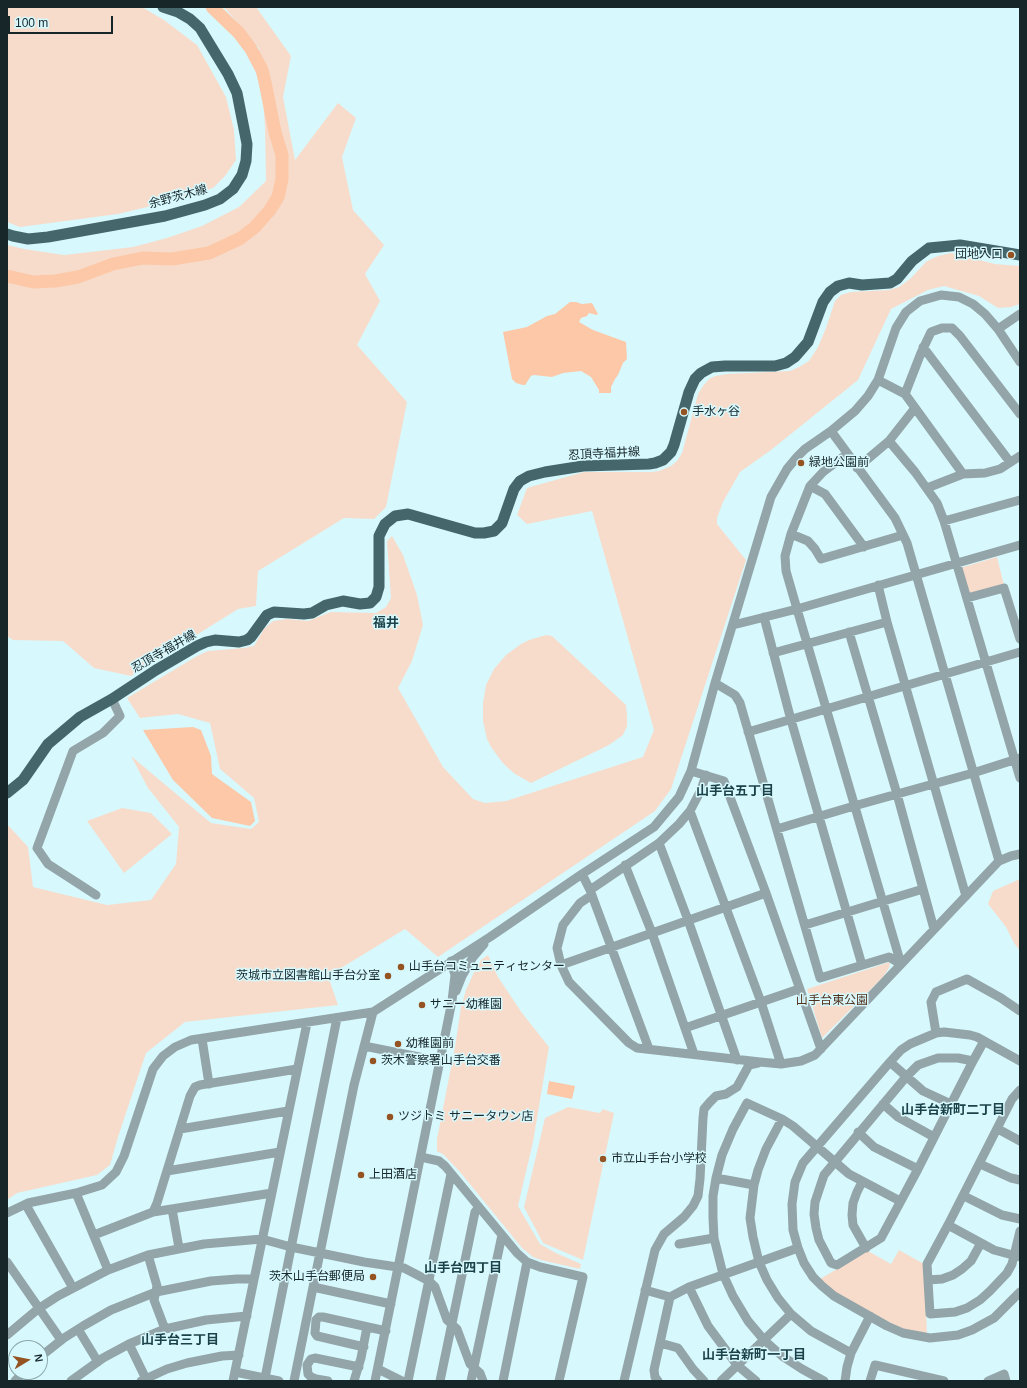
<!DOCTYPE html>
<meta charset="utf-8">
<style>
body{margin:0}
#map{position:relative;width:1027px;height:1388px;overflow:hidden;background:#d7f9fe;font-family:Arial,sans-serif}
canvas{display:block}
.frame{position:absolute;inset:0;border:8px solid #162629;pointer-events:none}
.north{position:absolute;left:8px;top:1340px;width:40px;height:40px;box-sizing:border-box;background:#d7f9fe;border:1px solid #8aa5a9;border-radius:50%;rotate:80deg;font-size:11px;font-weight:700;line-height:16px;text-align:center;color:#162629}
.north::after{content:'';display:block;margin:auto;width:14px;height:18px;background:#955322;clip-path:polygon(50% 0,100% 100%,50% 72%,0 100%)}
.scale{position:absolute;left:8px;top:16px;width:105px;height:18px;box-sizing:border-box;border:2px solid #162629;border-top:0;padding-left:5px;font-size:12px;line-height:14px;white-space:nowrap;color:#162629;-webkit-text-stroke:3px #d7f9fe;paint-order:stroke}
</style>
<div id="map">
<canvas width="1027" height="1388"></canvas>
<div class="frame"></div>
<div class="north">N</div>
<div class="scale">100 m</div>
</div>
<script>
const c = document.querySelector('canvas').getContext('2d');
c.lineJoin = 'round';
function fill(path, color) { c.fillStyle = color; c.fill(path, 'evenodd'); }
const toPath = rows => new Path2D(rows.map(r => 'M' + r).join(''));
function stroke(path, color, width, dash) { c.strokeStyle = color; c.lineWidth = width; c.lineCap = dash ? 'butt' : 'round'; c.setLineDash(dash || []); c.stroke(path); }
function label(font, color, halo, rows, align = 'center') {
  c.font = font + ' Arial,"Noto Sans JP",sans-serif'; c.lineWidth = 3; c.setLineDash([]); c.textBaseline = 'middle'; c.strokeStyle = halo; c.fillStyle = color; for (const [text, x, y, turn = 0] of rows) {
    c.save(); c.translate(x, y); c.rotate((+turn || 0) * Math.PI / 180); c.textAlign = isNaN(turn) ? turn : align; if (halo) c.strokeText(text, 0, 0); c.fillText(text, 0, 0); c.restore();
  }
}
fill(toPath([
 [7,7,142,7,164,20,197,45,226,97,234,130,236,160,225,176,213,188,172,201,118,214,20,227,7,222],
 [224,7,256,7,291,56,283,97,295,160,338,103,356,118,342,157,353,210,384,245,365,274,380,301,357,345,407,402,386,507,374,519,344,518,258,571,256,606,238,609,131,676,94,668,63,641,13,640,7,636,7,245,24,249,64,255,133,247,167,238,202,226,239,207,266,181,265,127,259,48],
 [951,253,995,264,1020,266,1020,304,1011,307,998,308,979,296,944,286,928,290,891,309,858,380,771,450,740,472,723,502,717,518,717,524,746,560,671,789,655,811,438,957,405,929,328,976,338,1005,185,1022,146,1053,118,1137,110,1165,97,1175,17,1193,7,1200,7,824,28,847,33,887,107,905,151,900,176,864,179,827,148,788,131,756,211,823,251,829,259,822,254,798,220,769,210,723,178,714,140,718,127,698,197,656,208,651,244,648,254,646,264,629,273,621,287,619,308,621,331,612,376,613,386,607,391,598,387,541,392,536,403,555,417,595,423,625,412,661,398,688,443,767,473,799,485,803,506,801,643,757,654,730,592,511,527,524,517,515,527,488,584,472,651,472,659,471,671,466,677,461,682,453,698,394,703,386,709,379,715,376,727,374,790,371,799,367,809,361,818,347,826,328,835,301,841,295,851,292,889,290,899,287,910,279,927,261,938,256],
 [997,557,1004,585,968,595,960,568],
 [546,635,552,636,626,705,627,716,627,726,623,735,609,745,531,783,515,774,508,768,502,762,491,747,487,739,483,721,483,703,486,685,494,669,506,655,521,644,529,640],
 [122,808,151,813,172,834,124,873,87,821],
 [1020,879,1020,951,1014,943,1006,927,988,904,993,891],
 [488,955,498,977,522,1013,549,1047,533,1142,518,1206,540,1244,556,1253,581,1264,580,1269,541,1260,533,1257,522,1248,460,1172,444,1155,437,1151,437,1139,455,1047,461,1007,466,990,475,970,481,960],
 [890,962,889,968,883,977,822,1038,807,989],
 [568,1107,600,1113,603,1109,614,1113,583,1260,543,1243,524,1207,545,1118],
 [899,1250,924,1264,927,1334,903,1329,841,1298,820,1279,868,1251,891,1264]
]), '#f7dccb');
fill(toPath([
 [570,302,576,302,582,304,592,303,598,314,597,315,589,313,587,316,581,318,579,322,593,330,626,342,627,359,623,363,618,375,615,379,611,387,611,393,599,393,599,390,591,377,581,371,563,373,552,377,534,375,531,376,525,385,523,385,516,383,512,379,503,332,527,327,547,316,555,314],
 [193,727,201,730,211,756,212,774,251,802,255,821,250,826,212,818,173,780,143,730],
 [549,1081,575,1086,572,1099,547,1094]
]), '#fcc8a8');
stroke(toPath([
 [7,276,33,282,55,281,78,277,113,264,143,258,172,259,209,253,241,238,255,227,270,210,278,197,282,179,282,155,275,132,265,82,262,70,251,49,239,33,212,7]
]), '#fcc8a8', 13);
stroke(toPath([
 [998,329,1020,314],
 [923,347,1010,462],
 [878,380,905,394,963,474],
 [905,394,921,353,931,332,942,328,952,328,960,336,1020,414],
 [831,431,895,518,907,543,999,861],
 [889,441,915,472,937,503,944,521,1020,778],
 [847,454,823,472,810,486,791,534,785,556,786,571,797,609,901,964],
 [857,468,889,441,915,408],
 [810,486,825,494,864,547],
 [927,488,963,474,985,473,1000,469,1020,456],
 [944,521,1020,500],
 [791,534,808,541,815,549,821,559,903,535],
 [878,585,887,622,966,896],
 [967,598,1004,588,1020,639],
 [764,617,791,720,862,965],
 [733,625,797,609,1020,545],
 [849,632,897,794,934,929],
 [773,653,887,622],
 [715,683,735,695,740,703,820,978,889,957,901,964],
 [748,732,1020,652],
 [691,771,724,781,766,893,821,1049],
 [690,811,761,1002,781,1064],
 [777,829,854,806,973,773,1020,758],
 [659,843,688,920,737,1060],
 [625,865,652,933,694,1054],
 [582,874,590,890,649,1049],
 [590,890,659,843,679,824,690,811,701,790,706,775],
 [96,895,48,864,37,848,73,751,103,733,120,716,112,699],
 [592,895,580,903,563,925,557,948,561,965,569,982,629,1043,637,1048,760,1062,781,1064,801,1061,815,1055,999,861,1011,856,1020,854],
 [805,925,923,889],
 [561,965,766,893],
 [456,991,462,976,473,957,484,944],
 [685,1028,799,989],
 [936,1033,931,1002,936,992,967,979,1001,998,1020,1011],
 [202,1039,209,1084],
 [364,1046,439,1061],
 [973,1061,958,1058,938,1058,918,1065,906,1077,824,1175,815,1202,814,1214,816,1228,819,1240,831,1263,837,1265,881,1238,918,1169,951,1104,973,1061,984,1041],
 [1020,1061,977,1037,970,1035,944,1032,936,1033,910,1044,901,1050,890,1062,803,1163,795,1182,792,1204,793,1230,798,1248,804,1263,813,1277,822,1286,834,1296,887,1326,903,1333,930,1338,958,1335,972,1330,994,1318,1020,1292],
 [890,1062,923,1091,951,1104],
 [1020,1090,1012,1099,948,1225,927,1264,930,1314,955,1312,967,1308,980,1300,990,1291,1007,1273,1012,1264,1020,1231],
 [883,1104,898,1117,934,1137],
 [782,1119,766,1149,758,1170,754,1185,750,1218,753,1237,759,1262,767,1280,778,1298,791,1314,811,1331,851,1353],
 [180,1129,288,1111],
 [998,1129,1020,1141],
 [858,1132,874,1147,918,1169],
 [421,1157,439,1161,445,1166,517,1253,527,1262,540,1267,583,1277,559,1381],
 [980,1164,1011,1178,1020,1180],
 [167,1171,280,1152],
 [716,1178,754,1185],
 [862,1182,857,1192,853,1203,852,1215,853,1225,866,1248],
 [76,1193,108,1270],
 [964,1196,1002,1215,1020,1219],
 [26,1205,73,1288],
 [172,1209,179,1248],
 [153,1212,272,1193],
 [7,1213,28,1203,76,1193,102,1185,116,1172,124,1156,153,1069,163,1056,175,1047,191,1040,373,1012,490,937,582,874,654,827,679,797,691,771,715,683,771,497,787,469,797,457,805,449,831,431,855,411,868,396,878,380,896,328,906,312,920,301,941,295,959,297,973,304,985,314,998,329,1020,362],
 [948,1225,994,1250,1020,1257],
 [94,1235,153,1212,157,1203,190,1096,195,1087,200,1085,297,1069],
 [679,1244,714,1238],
 [148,1255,157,1286,154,1300,165,1329],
 [7,1262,61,1340],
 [928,1280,942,1279,953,1275,962,1269,971,1261,981,1243],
 [313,1287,391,1304],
 [689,1287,708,1326,737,1365,756,1381],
 [645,1290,670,1297],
 [78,1329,98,1362],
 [7,1335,38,1309,58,1296,108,1270,148,1255,204,1244,262,1239,291,1247,364,1262,404,1268,429,1281,435,1287,447,1320,457,1329,470,1364,480,1373,483,1381],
 [660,1343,678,1348,693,1369,704,1381],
 [129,1344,147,1381],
 [364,1347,317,1336,315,1333,316,1320,319,1317,323,1317,386,1331],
 [40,1357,64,1338,83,1326,111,1310,156,1292,211,1281,237,1279,254,1279],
 [378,1369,402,1381],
 [235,1372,279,1381],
 [265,1378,337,1018],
 [15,1381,24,1372],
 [71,1381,103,1358,129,1344,165,1329,206,1320,247,1316],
 [141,1381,167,1369,187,1363,222,1356,239,1355],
 [233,1381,307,1023],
 [294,1381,354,1085,373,1012],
 [328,1381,316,1379,311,1377,308,1374,307,1365,311,1359,315,1358,359,1367],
 [354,1381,361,1358,367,1327],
 [375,1381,452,1001,455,975,451,961],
 [408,1381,451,1174],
 [440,1381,475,1212,479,1207],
 [471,1381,502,1235],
 [503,1381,527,1262],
 [624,1381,655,1250,664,1234,684,1217,693,1206,698,1196,700,1179,703,1118,704,1109,710,1102,716,1096,726,1094,737,1087,749,1065,758,1063],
 [658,1381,655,1377,654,1370,670,1297,689,1287,798,1248],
 [721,1381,791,1314],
 [824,1381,802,1369,782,1356,764,1340,748,1321,733,1296,723,1274,714,1238,713,1218,713,1196,716,1178,722,1155,733,1129,747,1103,782,1119,793,1126,849,1174,900,1201],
 [845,1381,847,1367,851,1353,870,1316],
 [870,1381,875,1365,944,1381],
 [988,1381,1004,1374,1006,1381]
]), '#93a5a8', 9);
stroke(toPath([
 [7,234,13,236,28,239,48,237,165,216,205,205,220,199,233,189,242,175,246,161,247,144,237,93,228,74,200,28,190,19,178,12,163,7],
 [7,793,23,780,48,744,80,717,112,699,156,670,197,646,206,642,215,640,239,642,247,640,251,637,267,615,274,612,304,614,312,613,326,605,343,601,360,604,370,603,376,597,379,587,379,536,385,524,395,516,408,514,475,533,484,533,494,531,502,523,514,489,520,481,529,476,545,472,583,466,649,464,655,463,663,460,671,452,674,445,689,392,695,379,701,373,712,367,725,366,775,366,786,363,795,357,808,342,823,302,830,292,838,286,849,283,862,285,890,283,897,279,912,261,929,248,960,245,1020,255]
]), '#45666b', 11);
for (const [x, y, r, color] of [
 [1011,255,4,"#955322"],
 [684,412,4,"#955322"],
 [801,463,4,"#955322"],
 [401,967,4,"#955322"],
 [388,976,4,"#955322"],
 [422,1005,4,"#955322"],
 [398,1044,4,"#955322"],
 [373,1061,4,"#955322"],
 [390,1117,4,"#955322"],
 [603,1159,4,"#955322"],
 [361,1175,4,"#955322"],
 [373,1277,4,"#955322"]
]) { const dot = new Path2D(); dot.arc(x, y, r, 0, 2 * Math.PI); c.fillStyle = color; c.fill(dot); stroke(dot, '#d7f9fe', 1.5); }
label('12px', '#162629', '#d7f9fe', [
 ["余野茨木線",178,197,-15],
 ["忍頂寺福井線",604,454,-3],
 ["忍頂寺福井線",164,652,-30]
]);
label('12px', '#162629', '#d7f9fe', [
 ["団地入口",1003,255,"right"],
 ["手水ヶ谷",692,412],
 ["緑地公園前",809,463],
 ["山手台コミュニティセンター",409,967],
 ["茨城市立図書館山手台分室",380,976,"right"],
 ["サニー幼稚園",430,1005],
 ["幼稚園前",406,1044],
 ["茨木警察署山手台交番",381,1061],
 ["ツジトミ サニータウン店",398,1117],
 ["市立山手台小学校",611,1159],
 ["上田酒店",369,1175],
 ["茨木山手台郵便局",365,1277,"right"]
], 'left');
label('12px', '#512f19', '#d7f9fe', [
 ["山手台東公園",832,1001]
]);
label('bold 13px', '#1b4248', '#d7f9fe', [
 ["福井",386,623],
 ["山手台五丁目",735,791],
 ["山手台新町二丁目",953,1110],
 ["山手台四丁目",463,1268],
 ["山手台三丁目",180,1340],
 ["山手台新町一丁目",754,1355]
]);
</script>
